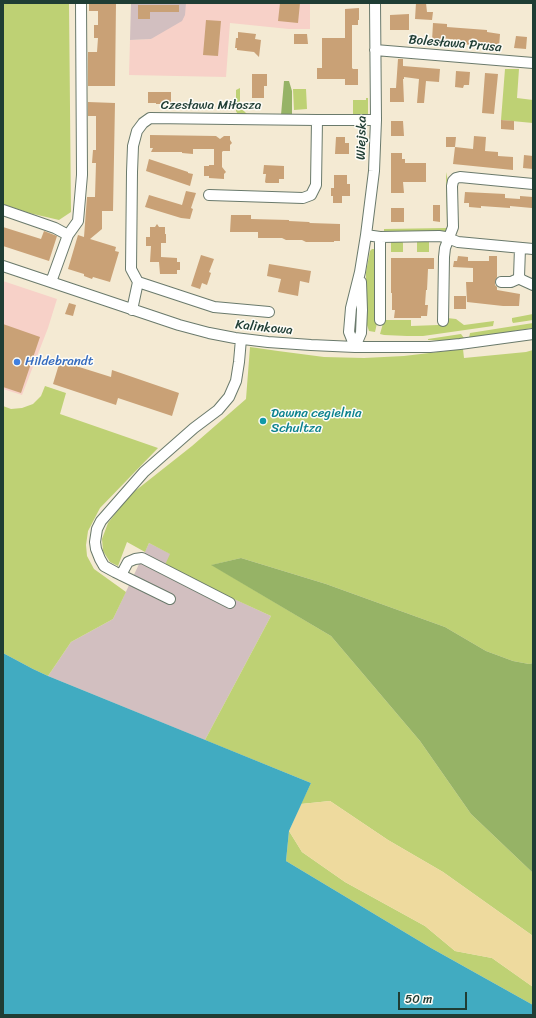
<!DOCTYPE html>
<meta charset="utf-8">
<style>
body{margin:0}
#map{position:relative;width:536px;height:1018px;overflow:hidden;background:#f4ead3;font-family:Sriracha,sans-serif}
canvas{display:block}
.frame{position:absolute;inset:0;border:4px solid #1f3d34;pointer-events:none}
.scale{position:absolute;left:398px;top:992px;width:69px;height:18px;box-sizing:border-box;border:2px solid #1f3d34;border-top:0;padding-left:5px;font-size:12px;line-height:14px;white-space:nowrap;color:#1f3d34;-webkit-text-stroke:3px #fdfcf7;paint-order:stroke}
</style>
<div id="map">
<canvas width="536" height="1018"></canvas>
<div class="frame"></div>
<div class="scale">50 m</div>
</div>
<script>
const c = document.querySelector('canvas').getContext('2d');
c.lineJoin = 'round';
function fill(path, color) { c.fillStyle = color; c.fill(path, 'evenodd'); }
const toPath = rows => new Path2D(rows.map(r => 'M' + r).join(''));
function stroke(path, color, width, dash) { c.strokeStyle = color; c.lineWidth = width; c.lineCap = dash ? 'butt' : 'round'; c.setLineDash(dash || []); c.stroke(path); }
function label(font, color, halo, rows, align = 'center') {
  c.font = font + ' Sriracha,sans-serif'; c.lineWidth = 3; c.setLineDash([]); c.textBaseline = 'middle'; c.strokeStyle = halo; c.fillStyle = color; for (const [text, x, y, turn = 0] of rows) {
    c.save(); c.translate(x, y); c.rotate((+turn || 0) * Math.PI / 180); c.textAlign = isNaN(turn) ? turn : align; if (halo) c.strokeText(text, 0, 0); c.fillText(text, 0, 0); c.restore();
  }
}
fill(toPath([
 [186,3,310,3,310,29,289,29,230,23,226,77,129,75,130,40,151,39],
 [3,281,57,299,48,328,22,395,3,389]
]), '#f7d1c8');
fill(toPath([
 [131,3,186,3,185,15,182,21,151,39,130,40],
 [149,543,171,554,165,567,271,616,205,740,48,676,71,642,113,619]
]), '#d2bfc0');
fill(toPath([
 [3,3,69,3,71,212,59,220,29,213,3,204],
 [505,69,519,69,517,98,533,100,533,123,501,120],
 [240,88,240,107,247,114,281,115,353,114,353,100,366,100,366,98,368,98,368,114,367,115,238,115,236,111,236,90],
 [293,89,306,89,307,109,294,110],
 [446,172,448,181,449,229,447,232,384,233,384,229,447,228],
 [391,241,402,241,403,243,403,252,391,252],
 [417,241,428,241,429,242,429,252,417,252],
 [372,249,375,249,377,251,378,319,375,332,369,331,366,322,366,272,370,251],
 [533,314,533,320,513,323,512,321,512,318],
 [447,318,456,319,464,325,494,321,493,326,423,336,407,336,384,335,380,334,384,320,411,320,411,326,438,325,447,320],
 [533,323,533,328,469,338,470,333],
 [461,334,464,338,448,341,428,340,428,339],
 [250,347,278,351,324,357,364,358,404,356,463,349,464,358,526,352,533,350,533,663,529,664,513,661,486,651,445,627,326,584,241,558,212,565,331,636,420,741,471,814,533,873,533,936,443,872,388,840,330,801,301,804,311,783,205,740,271,616,164,567,170,554,149,543,145,552,127,542,118,566,110,562,103,551,102,539,108,523,130,495,192,446,246,399],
 [45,386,66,393,60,414,158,448,100,508,88,531,86,545,87,556,94,569,126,592,113,619,71,642,48,676,33,669,3,653,3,406,11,409,22,408,33,404,41,396],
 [289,831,302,852,345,882,425,926,455,951,492,958,533,987,533,1005,431,948,286,861]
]), '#bed174');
fill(toPath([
 [284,81,289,81,292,91,292,115,281,115],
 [241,558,326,584,445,627,486,651,513,661,529,664,533,663,533,873,471,814,420,741,331,636,211,565]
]), '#96b366');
fill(toPath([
 [330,801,388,840,443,872,533,936,533,987,492,958,455,951,425,926,345,882,302,852,289,831,301,804]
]), '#eeda9e');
fill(toPath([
 [3,653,33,669,48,676,311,783,289,831,286,861,431,948,533,1005,533,1015,3,1015]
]), '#41abc1');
fill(toPath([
 [89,3,116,3,115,86,88,86,88,52,97,52,98,38,94,38,94,25,98,25,98,11,89,11],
 [280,3,300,3,298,23,278,21],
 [416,3,426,3,427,12,433,12,432,20,415,19],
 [138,5,179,5,179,12,150,12,150,19,138,19],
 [359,8,359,20,358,20,358,25,352,25,352,68,353,69,358,69,358,85,345,85,345,79,317,79,317,68,322,68,322,38,345,38,345,9],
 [409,14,409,30,390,30,390,15],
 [206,20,221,21,218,56,203,55],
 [433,23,447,24,447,27,487,30,487,32,500,34,499,47,459,44,459,40,441,38,441,42,432,41],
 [238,32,256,34,255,39,261,40,259,57,254,52,237,50,237,48,235,48,236,38,238,38],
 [294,34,307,34,308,44,294,44],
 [516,36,527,37,526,49,514,48],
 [398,59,403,59,403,66,440,69,439,82,426,81,424,103,417,103,419,79,404,77,404,79,403,79,404,102,390,102,390,88,396,88],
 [456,71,470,72,469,85,464,85,463,88,455,87],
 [485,73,498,74,494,114,482,113],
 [252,74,267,74,267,86,264,86,264,98,252,98],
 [148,92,171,92,171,104,156,104,156,103,148,103],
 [88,102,115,103,113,211,102,211,102,229,90,239,116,247,115,251,119,252,110,282,93,277,92,279,84,276,84,274,68,269,78,235,84,237,87,197,95,197,96,163,92,163,93,150,96,150,96,116,88,116],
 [501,120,514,121,514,130,501,129],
 [391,121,403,121,404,136,391,136],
 [150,135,216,136,220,139,224,136,230,136,230,140,232,143,230,145,230,151,223,151,222,152,222,167,226,172,224,174,224,179,209,178,209,176,204,176,204,166,209,166,209,165,214,165,214,149,193,149,193,154,182,153,182,152,151,152,153,148,150,148],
 [474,136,486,137,485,151,498,152,498,156,513,157,513,170,453,164,455,147,473,149],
 [336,137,345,137,345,143,349,143,349,154,335,154],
 [446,137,456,137,455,147,446,147],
 [391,153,402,153,402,159,405,159,405,163,426,163,426,182,403,182,404,193,391,193],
 [524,155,533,156,533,169,523,168],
 [149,159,188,172,188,173,193,174,190,186,146,171],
 [264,165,284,166,284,179,279,179,279,183,266,183,265,182,266,174,263,174],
 [334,175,347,175,347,184,350,184,350,196,342,196,342,203,333,203,333,196,331,196,331,188,334,188],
 [186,191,196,193,191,208,193,209,190,219,181,218,145,207,149,195,182,205],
 [465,192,505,194,505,198,520,199,520,196,533,197,532,208,510,206,510,208,481,206,481,208,469,207,469,203,464,203],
 [433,205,440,205,440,222,433,221],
 [391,208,404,208,404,222,391,222],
 [231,215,251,215,251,219,289,220,289,221,309,222,310,223,340,224,340,241,334,241,334,242,306,242,302,240,286,240,282,238,258,238,258,232,230,232],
 [157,224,159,227,165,227,165,234,166,234,166,243,161,243,161,257,177,258,177,262,180,262,180,270,177,270,177,274,160,274,159,262,150,262,151,246,146,246,146,237,150,237,150,227,155,227],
 [3,227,41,239,44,231,57,236,49,261,3,246],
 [201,255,214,259,209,272,211,273,207,285,202,283,200,289,191,286],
 [458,256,468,257,468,261,489,261,489,256,497,256,497,277,495,282,495,285,497,287,497,290,520,294,519,306,503,306,467,302,466,282,473,282,473,268,453,267,454,261,457,261],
 [391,258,434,258,434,269,428,269,427,290,426,290,425,305,428,305,427,316,421,316,421,318,394,318,395,310,392,310,392,293,391,293],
 [269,264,311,271,309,283,300,281,298,296,278,292,281,279,267,276],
 [454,296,466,296,466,309,454,309],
 [69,303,76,305,73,316,65,314],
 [3,324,40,337,21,393,3,387],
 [60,361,111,377,112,370,179,393,172,416,118,398,116,405,53,384]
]), '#c9a176');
const minor = toPath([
 [375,50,533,63],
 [209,195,303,198,311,195,316,185,317,120],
 [3,210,55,228,68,235],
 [366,235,380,237,439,236,445,237,458,242,533,249],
 [520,248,519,277,522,280,533,285],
 [3,266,179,325,209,333,235,338,268,342,311,345,355,347,430,347,460,344,533,334],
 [51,282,68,235,78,221,82,175,81,3],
 [138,282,214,307,269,312],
 [501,282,511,282,520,278],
 [132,310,138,282,131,269,132,172,133,146,137,131,143,123,150,118,231,119,317,120,376,120],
 [380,320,380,237],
 [443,321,444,257,445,248,453,227,452,186,453,181,456,178,460,177,533,184],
 [355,347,349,332,351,308,360,272,366,235,374,171,376,120,375,3],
 [355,347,361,333,362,310,361,282],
 [121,575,128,562,135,559,142,558,230,603],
 [170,599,115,572,104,566,100,559,96,549,95,542,97,529,101,521,144,472,194,428,218,410,229,397,236,381,239,362,241,339]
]);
stroke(minor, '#6a7a6c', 12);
stroke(minor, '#fff', 10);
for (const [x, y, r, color] of [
 [17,362,4,"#3f7fe0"],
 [263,421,4,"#0f9aa8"]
]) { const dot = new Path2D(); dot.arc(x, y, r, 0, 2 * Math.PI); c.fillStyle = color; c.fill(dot); stroke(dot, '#fdfcf7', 1.5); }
label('13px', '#1f3d34', '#fdfcf7', [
 ["Bolesława Prusa",455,44,5],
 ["Czesława Miłosza",211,106],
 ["Wiejska",362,138,-89],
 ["Kalinkowa",264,328,6]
]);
label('13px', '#366cbe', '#fdfcf7', [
 ["Hildebrandt",25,362]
], 'left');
label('13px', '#0d838f', '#fdfcf7', [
 ["Dawna cegielnia",271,414],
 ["Schultza",271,429]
], 'left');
</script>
